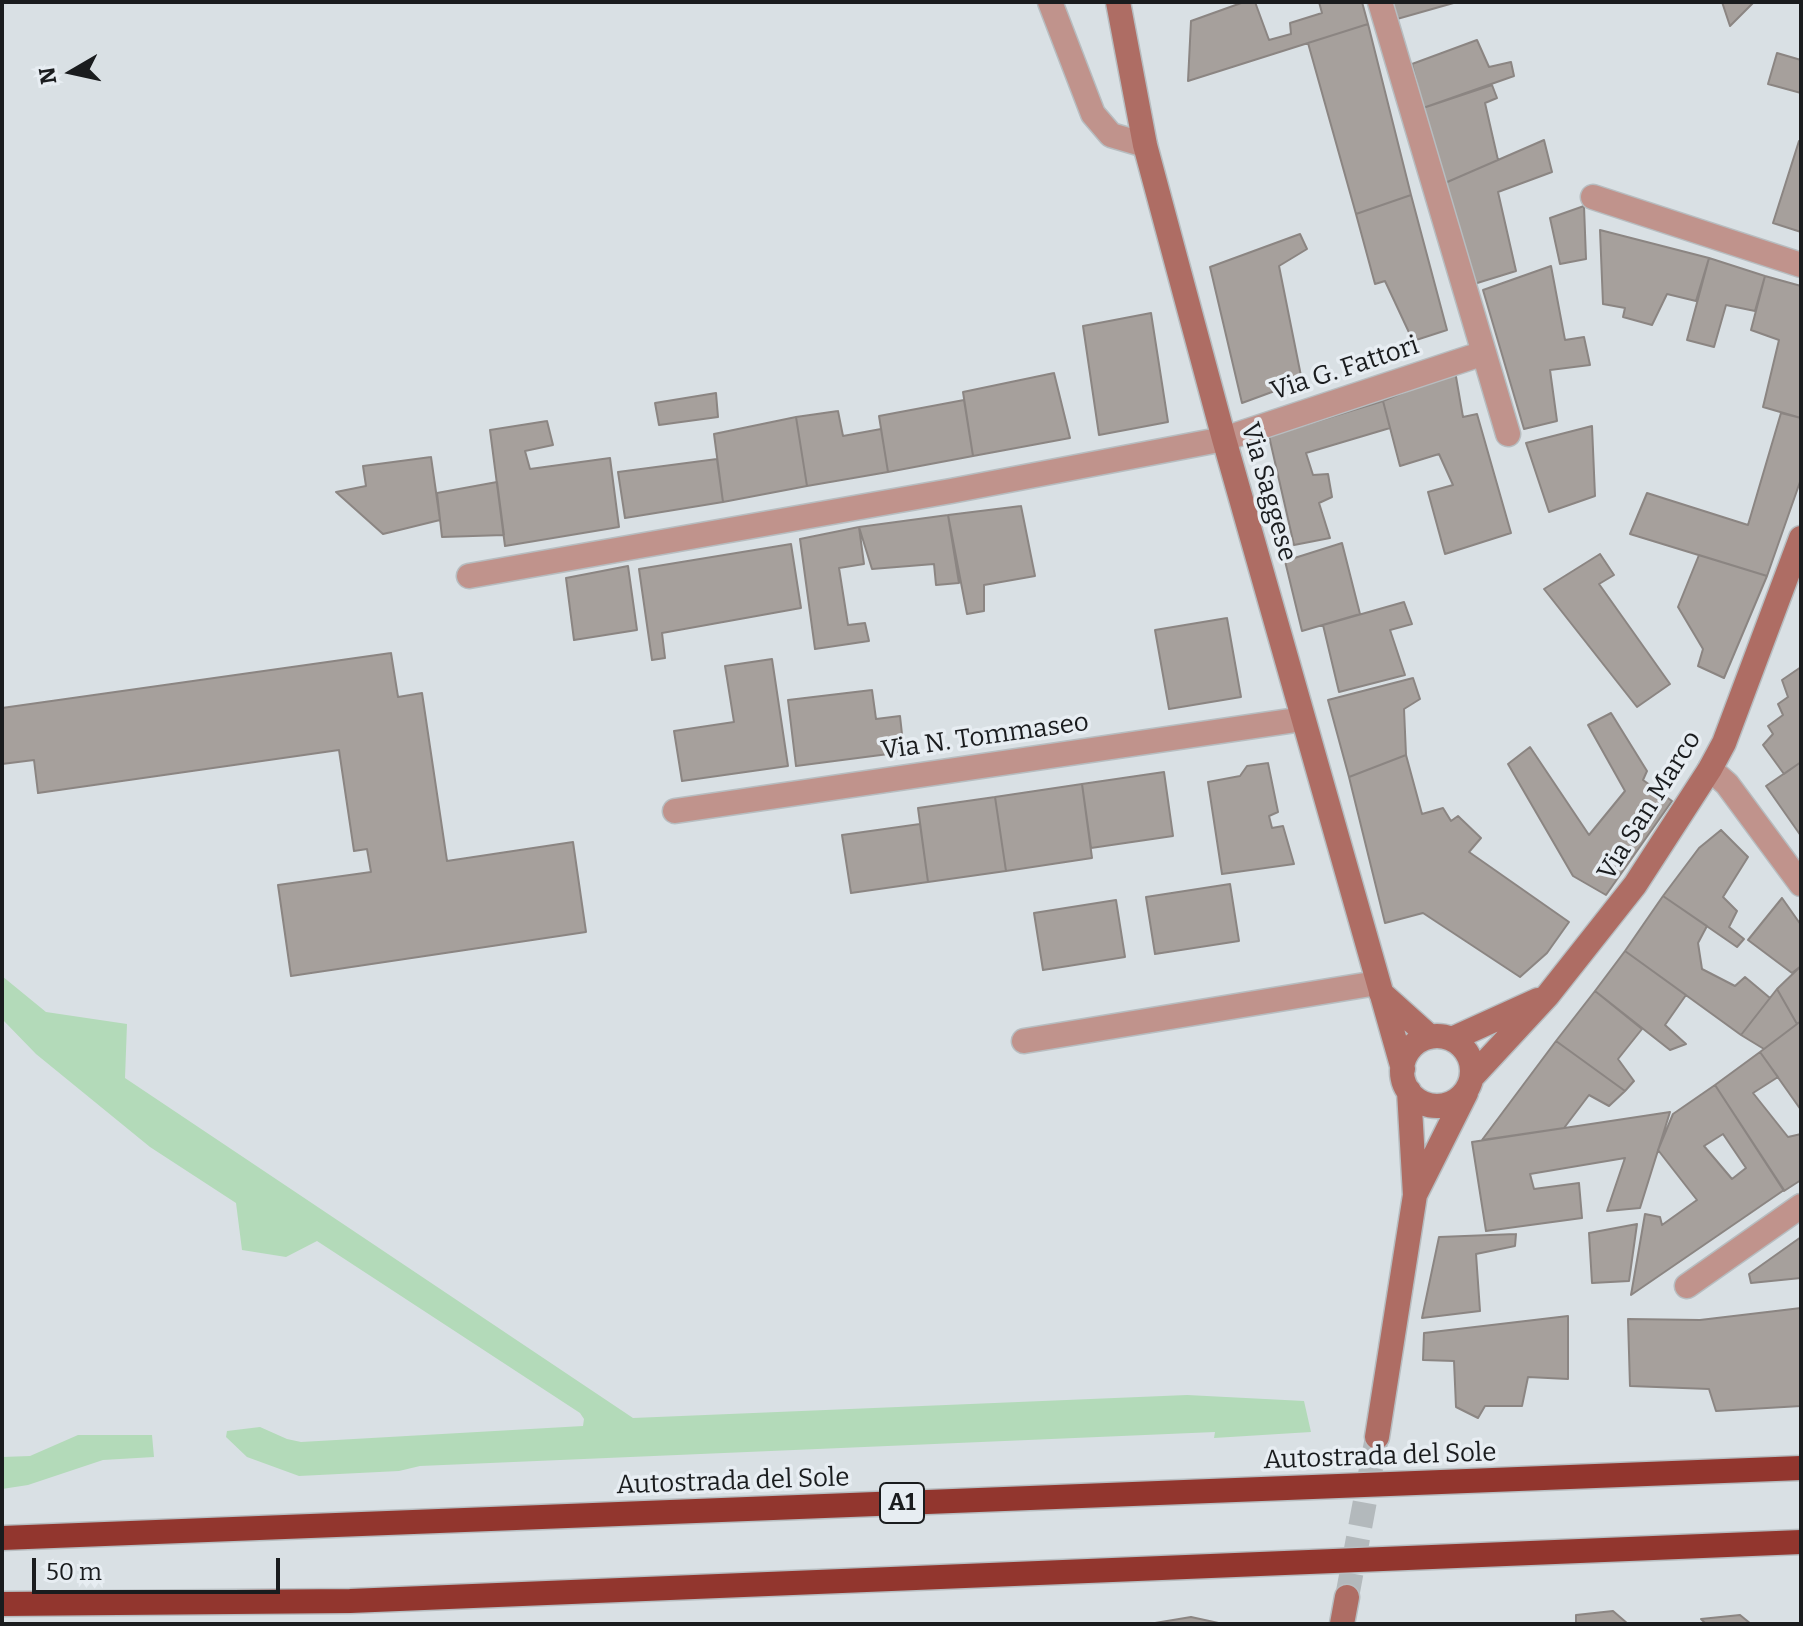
<!DOCTYPE html>
<style>
body{margin:0}
#map{position:relative;width:1803px;height:1626px;overflow:hidden;background:#d9e0e4;font-family:Bitter,serif}
canvas{display:block}
.frame{position:absolute;inset:0;border:4px solid #1a1c1e;pointer-events:none}
.north{position:absolute;left:32px;top:32px;width:80px;height:80px;-webkit-text-stroke:6px #e7edf2;paint-order:stroke;rotate:261deg;font-size:22px;font-weight:700;line-height:32px;text-align:center;color:#1a1c1e}
.north::after{content:'';display:block;margin:auto;width:28px;height:36px;background:#1a1c1e;clip-path:polygon(50% 0,100% 100%,50% 72%,0 100%)}
.scale{position:absolute;left:32px;top:1558px;width:248px;height:36px;box-sizing:border-box;border:4px solid #1a1c1e;border-top:0;padding-left:10px;font-size:24px;line-height:28px;white-space:nowrap;color:#1a1c1e;-webkit-text-stroke:6px #e7edf2;paint-order:stroke}
</style>
<div id="map">
<canvas width="1803" height="1626"></canvas>
<div class="frame"></div>
<div class="north">N</div>
<div class="scale">50 m</div>
</div>
<script>
const c = document.querySelector('canvas').getContext('2d');
c.lineJoin = 'round';
function fill(path, color) { c.fillStyle = color; c.fill(path, 'evenodd'); }
const toPath = rows => new Path2D(rows.map(r => 'M' + r).join(''));
function stroke(path, color, width, dash) { c.strokeStyle = color; c.lineWidth = width; c.lineCap = dash ? 'butt' : 'round'; c.setLineDash(dash || []); c.stroke(path); }
function label(font, color, halo, rows, align = 'center') {
  c.font = font + ' Bitter,serif'; c.lineWidth = 7; c.setLineDash([]); c.textBaseline = 'middle'; c.strokeStyle = halo; c.fillStyle = color; for (const [text, x, y, turn = 0] of rows) {
    c.save(); c.translate(x, y); c.rotate((+turn || 0) * Math.PI / 180); c.textAlign = isNaN(turn) ? turn : align; if (halo) c.strokeText(text, 0, 0); c.fillText(text, 0, 0); c.restore();
  }
}
fill(toPath([
 [2,976,46,1012,127,1024,125,1078,633,1418,1187,1395,1304,1401,1311,1432,1214,1438,1215,1432,420,1466,399,1471,299,1476,247,1457,226,1437,227,1431,260,1427,287,1439,301,1442,583,1426,584,1419,580,1413,317,1241,286,1257,242,1250,236,1203,150,1147,36,1054,2,1019],
 [78,1435,152,1435,154,1457,103,1460,28,1485,2,1489,2,1457,30,1456]
]), '#b3dab9');
const building = toPath([
 [1244,2,1255,2,1269,40,1291,34,1290,23,1322,13,1319,2,1362,2,1368,24,1188,81,1191,21,1244,2],
 [1392,2,1457,2,1397,19,1392,2],
 [1722,2,1754,2,1730,26,1722,2],
 [1368,24,1411,195,1356,214,1308,43,1368,24],
 [1477,40,1489,67,1511,62,1514,76,1423,108,1412,64,1477,40],
 [1777,53,1801,60,1801,93,1768,84,1777,53],
 [1492,85,1497,98,1485,103,1498,160,1445,183,1423,108,1492,85],
 [1544,140,1552,172,1498,192,1516,271,1474,284,1445,183,1544,140],
 [1799,141,1801,142,1801,232,1773,223,1799,141],
 [1411,195,1447,330,1413,341,1385,281,1375,284,1356,214,1411,195],
 [1584,206,1586,259,1560,264,1550,218,1584,206],
 [1600,230,1709,258,1696,301,1667,294,1652,325,1623,317,1625,308,1603,304,1600,230],
 [1300,234,1307,249,1279,266,1302,381,1242,403,1210,267,1300,234],
 [1709,258,1765,276,1755,311,1726,305,1714,347,1687,340,1709,258],
 [1551,266,1565,340,1584,337,1590,365,1550,370,1557,421,1524,429,1483,290,1551,266],
 [1765,276,1801,286,1801,418,1763,407,1779,340,1751,330,1765,276],
 [1151,313,1168,422,1099,435,1083,326,1151,313],
 [1455,371,1463,417,1477,414,1511,533,1445,554,1428,492,1453,485,1439,454,1400,466,1383,401,1455,371],
 [1054,373,1070,438,973,456,963,392,1054,373],
 [716,393,718,417,659,425,655,403,716,393],
 [964,400,973,456,888,472,879,416,964,400],
 [1383,401,1390,428,1306,453,1313,475,1328,474,1332,497,1319,503,1330,538,1294,545,1269,436,1383,401],
 [838,411,843,436,881,429,888,472,807,486,796,417,838,411],
 [1781,413,1801,418,1801,479,1767,576,1630,534,1647,493,1748,525,1781,413],
 [796,417,807,486,723,502,714,434,796,417],
 [547,421,553,445,525,451,530,469,610,458,619,527,505,546,490,430,547,421],
 [1592,426,1595,496,1549,512,1526,443,1592,426],
 [431,457,440,520,383,534,336,492,366,486,363,466,431,457],
 [717,459,723,502,625,518,618,472,717,459],
 [497,482,504,535,442,537,437,493,497,482],
 [1021,506,1035,576,984,585,984,611,967,614,948,515,1021,506],
 [948,515,959,583,936,585,934,564,872,569,859,527,948,515],
 [859,527,864,564,839,568,848,625,865,623,869,641,815,649,800,539,859,527],
 [1342,543,1360,614,1302,631,1285,561,1342,543],
 [791,544,801,608,662,633,665,658,652,660,639,569,791,544],
 [1600,554,1614,575,1599,584,1670,684,1637,707,1544,589,1600,554],
 [1699,555,1767,576,1724,678,1698,666,1703,649,1678,607,1699,555],
 [628,566,637,630,574,640,566,578,628,566],
 [1404,602,1412,624,1390,630,1405,675,1339,692,1323,625,1404,602],
 [1227,618,1241,697,1169,709,1155,630,1227,618],
 [391,653,398,697,422,693,447,861,573,842,586,932,291,976,278,885,371,872,367,849,354,851,339,750,38,793,34,760,2,764,2,708,391,653],
 [772,659,788,766,682,781,674,731,734,722,725,666,772,659],
 [1801,667,1801,762,1784,774,1763,745,1773,734,1768,726,1783,715,1778,704,1788,697,1782,680,1801,667],
 [1413,678,1420,699,1404,709,1406,755,1349,777,1328,700,1413,678],
 [872,690,876,719,900,716,904,752,796,766,788,700,872,690],
 [1611,713,1647,771,1643,780,1672,801,1606,895,1573,876,1508,764,1530,747,1589,835,1625,791,1588,725,1611,713],
 [1406,755,1422,814,1443,808,1451,821,1458,816,1481,838,1469,852,1569,922,1547,953,1520,977,1423,913,1385,923,1349,777,1406,755],
 [1801,762,1801,836,1766,786,1801,762],
 [1268,763,1278,812,1269,816,1272,828,1283,826,1294,864,1222,874,1208,782,1240,776,1247,766,1268,763],
 [1164,772,1173,836,1091,848,1082,784,1164,772],
 [1082,784,1092,858,1006,871,995,797,1082,784],
 [995,797,1006,871,928,882,918,808,995,797],
 [920,824,928,882,851,893,842,835,920,824],
 [1721,830,1748,857,1723,897,1737,911,1729,927,1744,939,1737,947,1663,896,1699,848,1721,830],
 [1230,884,1239,941,1155,954,1146,897,1230,884],
 [1663,896,1707,926,1698,943,1702,969,1735,986,1745,977,1770,998,1741,1035,1625,951,1663,896],
 [1782,898,1801,925,1801,966,1792,973,1748,940,1782,898],
 [1116,900,1125,957,1043,970,1034,913,1116,900],
 [1625,951,1686,995,1665,1025,1686,1044,1670,1050,1595,991,1625,951],
 [1801,966,1801,1021,1797,1024,1777,989,1801,966],
 [1777,989,1797,1024,1764,1049,1741,1035,1777,989],
 [1595,991,1642,1029,1618,1059,1634,1081,1625,1091,1556,1041,1595,991],
 [1801,1021,1801,1110,1760,1052,1801,1021],
 [1556,1041,1625,1091,1609,1106,1589,1095,1564,1128,1482,1140,1556,1041],
 [1760,1052,1778,1077,1753,1093,1788,1137,1801,1134,1801,1180,1784,1191,1715,1085,1760,1052],
 [1715,1085,1784,1190,1631,1295,1645,1214,1660,1217,1662,1225,1697,1200,1658,1150,1673,1114,1715,1085],
 [1723,1134,1746,1168,1732,1179,1704,1146,1723,1134],
 [1670,1112,1640,1208,1607,1211,1625,1158,1530,1174,1534,1189,1579,1183,1582,1218,1486,1231,1472,1142,1670,1112],
 [1637,1224,1629,1281,1592,1283,1589,1233,1637,1224],
 [1516,1234,1515,1246,1476,1254,1480,1311,1422,1318,1439,1237,1516,1234],
 [1801,1237,1801,1278,1751,1283,1749,1274,1801,1237],
 [1801,1308,1801,1406,1716,1411,1709,1389,1630,1386,1628,1319,1700,1320,1801,1308],
 [1568,1316,1568,1379,1528,1377,1522,1406,1485,1406,1478,1418,1456,1407,1454,1361,1423,1360,1424,1333,1568,1316],
 [1613,1611,1628,1624,1576,1624,1576,1615,1613,1611],
 [1740,1615,1751,1624,1706,1624,1701,1619,1740,1615],
 [1191,1617,1223,1624,1149,1624,1191,1617]
]);
fill(building, '#a6a09c');
stroke(building, '#8b8582', 2);
stroke(toPath([
 [1347,1597,1377,1437]
]), '#b3b9bc', 24, [24, 12]);
const minor = toPath([
 [1050,2,1093,114,1111,135,1145,145],
 [1380,2,1508,434],
 [1593,197,1801,265],
 [469,576,951,491,1224,439,1484,353],
 [1710,769,1727,784,1801,884],
 [675,811,1303,719],
 [1024,1041,1377,983],
 [1687,1286,1801,1206]
]);
const secondary = toPath([
 [1118,2,1145,145,1224,439,1403,1069],
 [1381,993,1430,1037],
 '1402 1071a35 35 0 1 1 70 0a35 35 0 1 1-70 0Z',
 [1452,1039,1538,1000],
 [1472,1077,1548,995,1635,885,1710,769,1724,743,1801,538],
 [1416,1193,1466,1093],
 [1377,1437,1415,1195,1409,1091],
 [1342,1624,1347,1597]
]);
const motorway = toPath([
 [2,1538,1801,1468],
 [2,1604,350,1601,1801,1542]
]);
stroke(minor, '#b7bdc0', 27);
stroke(secondary, '#b7bdc0', 27);
stroke(motorway, '#b7bdc0', 27);
stroke(minor, '#c0938c', 24);
stroke(secondary, '#ae6d64', 24);
stroke(motorway, '#92362e', 24);
for (const [x, y, w] of [
 [902,1503,44]
]) { const box = new Path2D(); box.roundRect(x - w / 2, y - 20, w, 40, 6); c.fillStyle = '#e7edf2'; c.fill(box); stroke(box, '#1a1c1e', 2); }
label('bold 24px', '#1a1c1e', null, [
 ["A1",902,1503]
]);
label('26px', '#1a1c1e', '#e7edf2', [
 ["Via G. Fattori",1345,369,-18],
 ["Via Saggese",1268,492,74],
 ["Via N. Tommaseo",985,737,-8],
 ["Via San Marco",1650,806,-58],
 ["Autostrada del Sole",1380,1457,-2],
 ["Autostrada del Sole",733,1482,-2]
]);
</script>
